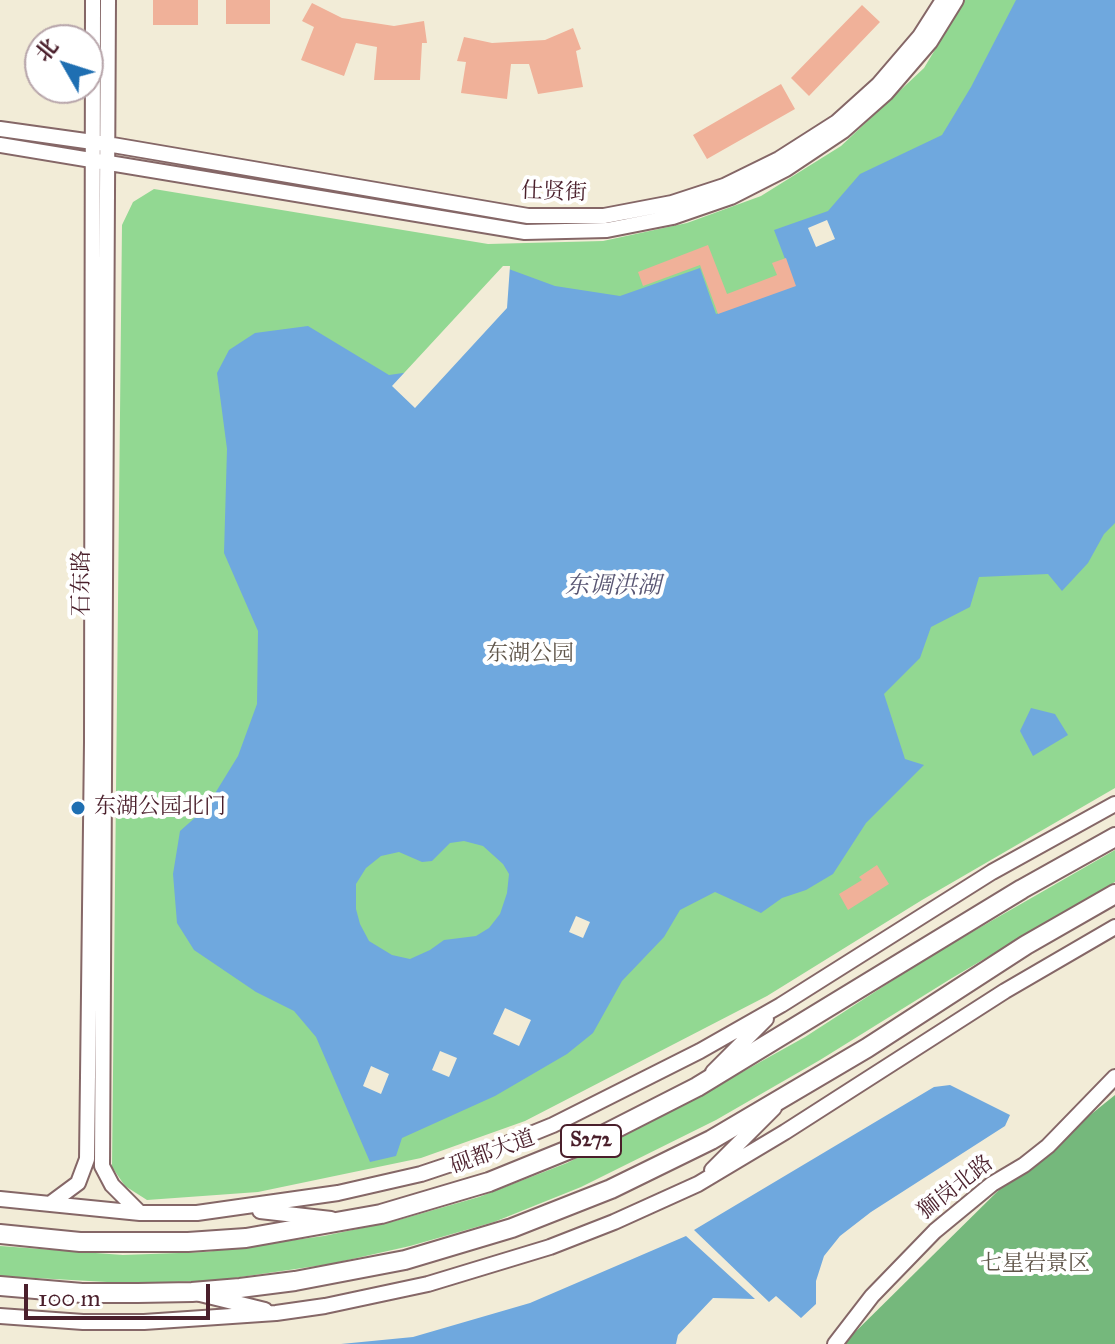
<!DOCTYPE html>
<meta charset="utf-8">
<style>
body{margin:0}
#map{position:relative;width:1115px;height:1344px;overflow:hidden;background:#f2ecd7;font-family:"IM FELL Great Primer","Noto Serif SC",serif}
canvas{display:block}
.north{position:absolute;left:24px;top:24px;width:80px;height:80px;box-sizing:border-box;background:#fff;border:2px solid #b7a5aa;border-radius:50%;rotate:309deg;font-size:22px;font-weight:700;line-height:32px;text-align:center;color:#4a1f2b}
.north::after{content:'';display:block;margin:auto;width:28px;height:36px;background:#1f6fb2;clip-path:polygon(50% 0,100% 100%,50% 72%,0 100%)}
.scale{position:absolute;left:24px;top:1284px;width:186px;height:36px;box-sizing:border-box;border:4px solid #4a1f2b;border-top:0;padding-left:10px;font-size:24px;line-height:28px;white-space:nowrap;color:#4a1f2b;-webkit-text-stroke:6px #fff;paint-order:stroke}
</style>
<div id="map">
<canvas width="1115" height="1344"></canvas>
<div class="north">北</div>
<div class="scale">100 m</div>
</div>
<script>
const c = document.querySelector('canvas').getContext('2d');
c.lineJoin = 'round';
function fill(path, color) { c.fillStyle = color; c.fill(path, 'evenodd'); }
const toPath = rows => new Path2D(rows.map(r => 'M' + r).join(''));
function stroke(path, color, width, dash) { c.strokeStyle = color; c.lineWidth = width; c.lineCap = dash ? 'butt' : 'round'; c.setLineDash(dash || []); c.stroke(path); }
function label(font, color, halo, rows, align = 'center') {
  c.font = font + ' "IM FELL Great Primer","Noto Serif SC",serif'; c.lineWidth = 8; c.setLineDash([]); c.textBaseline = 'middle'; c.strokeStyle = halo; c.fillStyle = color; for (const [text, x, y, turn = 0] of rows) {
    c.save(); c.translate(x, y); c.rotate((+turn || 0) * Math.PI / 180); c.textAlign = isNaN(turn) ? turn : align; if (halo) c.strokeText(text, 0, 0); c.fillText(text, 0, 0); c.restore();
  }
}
fill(toPath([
 [965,0,1115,0,1115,788,922,900,767,996,525,1121,421,1158,258,1192,147,1200,125,1186,112,1167,122,225,133,202,154,189,488,244,603,241,687,223,761,196,841,146,924,68],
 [1115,850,1115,882,952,978,820,1060,716,1120,581,1187,494,1222,410,1246,330,1264,213,1281,125,1283,0,1276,0,1246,123,1255,206,1252,324,1236,395,1221,479,1197,567,1163,701,1095,805,1037,932,955]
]), '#92d892');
fill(toPath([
 [1115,1095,1115,1344,843,1344,1006,1183]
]), '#75b87c');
fill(toPath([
 [1016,0,1115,0,1115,523,1104,534,1088,563,1062,591,1048,574,979,577,970,607,931,627,920,658,884,694,905,759,924,765,866,823,833,874,806,890,782,898,761,913,715,892,680,910,664,937,622,981,593,1033,567,1054,495,1096,402,1138,396,1156,370,1162,316,1037,294,1011,256,992,194,950,177,923,173,874,180,831,206,808,238,756,257,704,258,631,224,553,227,449,217,373,229,350,255,333,308,326,389,375,410,372,506,268,555,286,620,296,700,268,716,314,795,285,774,230,828,211,860,174,942,135,971,87],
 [464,841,483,846,503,864,509,874,507,893,500,914,489,928,476,936,444,940,430,950,410,959,392,955,369,941,360,924,356,909,356,884,366,868,381,856,399,852,422,862,432,861,450,843],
 [1031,708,1055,714,1068,735,1033,756,1020,731],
 [950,1085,1010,1115,1005,1126,871,1212,840,1236,824,1256,816,1281,816,1304,801,1318,776,1296,769,1302,694,1230,934,1087],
 [686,1236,755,1299,713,1298,678,1335,676,1344,341,1344,413,1337,530,1303]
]), '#6fa8de');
fill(toPath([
 [827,220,835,239,816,247,808,228],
 [503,266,510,266,507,308,415,408,392,386],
 [576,916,590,922,583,938,569,932],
 [505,1008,531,1020,519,1046,493,1034],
 [440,1051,457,1058,449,1077,432,1070],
 [371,1066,389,1074,381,1094,363,1086]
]), '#f2ecd7');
fill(toPath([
 [153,0,198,0,198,25,153,25],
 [226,0,270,0,270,24,226,24],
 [312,3,342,18,394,26,424,21,427,43,422,43,420,80,374,80,377,47,356,43,344,76,301,60,314,27,302,21],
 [862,5,880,22,809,96,791,78],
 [573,28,581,49,576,51,583,87,538,94,529,64,511,64,507,99,461,93,466,62,457,61,464,37,492,43,545,40],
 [781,84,795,109,707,159,693,135],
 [708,245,727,294,777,275,772,263,786,258,796,286,718,314,700,265,643,286,638,272],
 [877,865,889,884,848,910,839,894,862,880,859,877]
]), '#f0b199');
const minor = toPath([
 [108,0,102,1166,112,1185,140,1213],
 [0,129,107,144,528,216,604,216,672,203,724,186,779,159,837,122,878,85,920,36,943,0],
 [0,145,525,232,607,230,673,217,731,197,786,169,843,131,886,93,930,42,956,0],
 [713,1072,766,1019],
 [712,1170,774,1108],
 [0,1199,140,1213,197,1213,338,1193,421,1174,484,1153,553,1125,700,1051,781,1005,992,872,1115,804],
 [51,1203,78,1183,87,1159,92,742,93,0],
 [260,1211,331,1219],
 [200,1294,265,1310],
 [0,1316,83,1322,144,1322,276,1313,325,1306,428,1284,550,1247,614,1222,698,1184,785,1132,1005,991,1115,927],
 [835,1344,872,1296,935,1231,992,1184,1024,1165,1048,1146,1115,1077]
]);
const major = toPath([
 [0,1234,80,1242,188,1242,246,1238,381,1214,489,1182,595,1139,697,1087,1022,889,1115,837],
 [0,1286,82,1293,138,1293,192,1292,240,1288,295,1281,405,1260,512,1228,611,1189,711,1140,867,1048,1026,945,1115,894]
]);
stroke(minor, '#856767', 18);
stroke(major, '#856767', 22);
stroke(minor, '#fff', 14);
stroke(major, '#fff', 18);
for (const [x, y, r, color] of [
 [78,808,8,"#1f6fb2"]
]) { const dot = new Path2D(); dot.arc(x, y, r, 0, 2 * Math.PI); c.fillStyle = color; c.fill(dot); stroke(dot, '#fff', 3); }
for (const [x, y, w] of [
 [591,1141,60]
]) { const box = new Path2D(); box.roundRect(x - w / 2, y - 16, w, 32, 6); c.fillStyle = '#fff'; c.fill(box); stroke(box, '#4a1f2b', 2); }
label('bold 20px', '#4a1f2b', null, [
 ["S272",591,1141]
]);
label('22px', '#4a1f2b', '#fff', [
 ["仕贤街",554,193,2],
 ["石东路",83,583,-90],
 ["砚都大道",493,1153,-20],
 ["獅岗北路",956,1188,-38]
]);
label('22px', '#60564a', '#fff', [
 ["东湖公园",530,655],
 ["七星岩景区",1035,1265]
]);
label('22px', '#4a1f2b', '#fff', [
 ["东湖公园北门",94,808]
], 'left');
label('italic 24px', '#595673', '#fff', [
 ["东调洪湖",613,587]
]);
</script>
